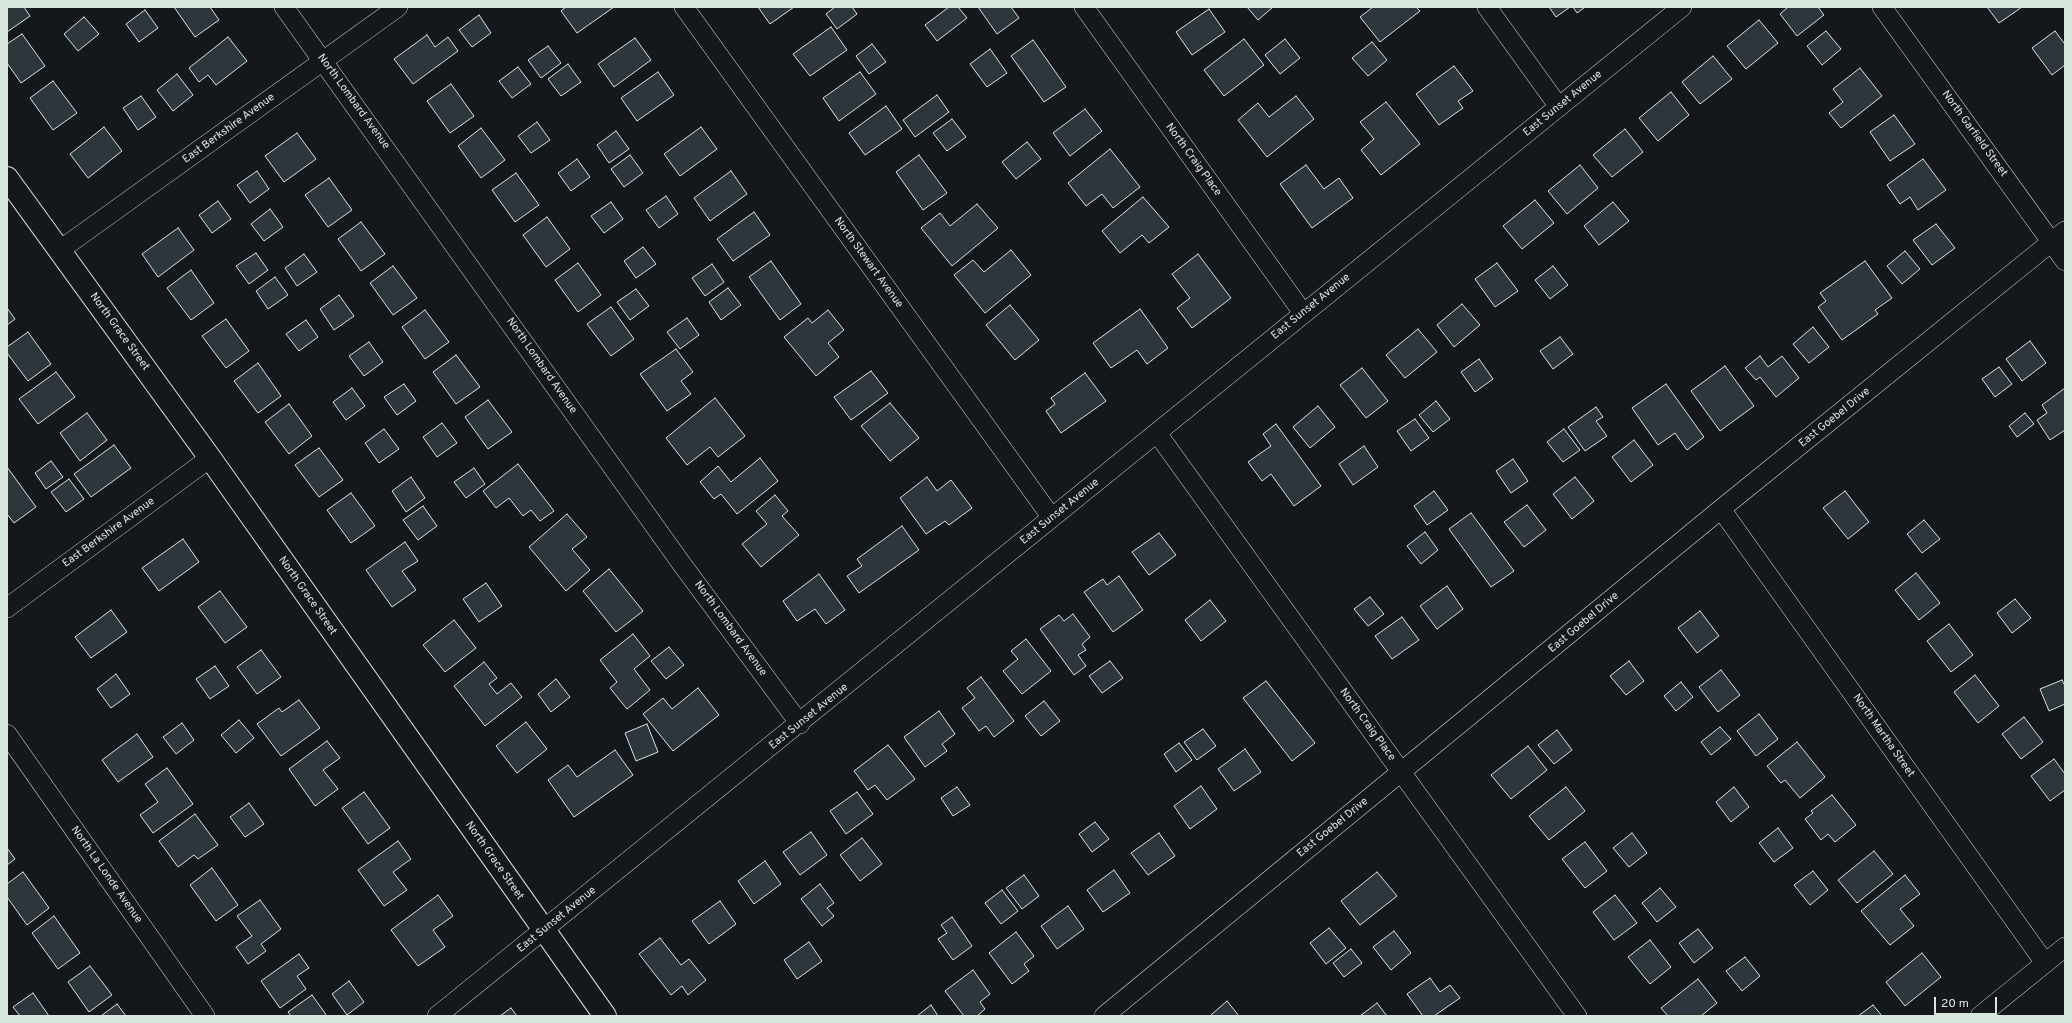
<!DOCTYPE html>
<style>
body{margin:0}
#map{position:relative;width:2072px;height:1023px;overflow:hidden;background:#14181c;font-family:Overpass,sans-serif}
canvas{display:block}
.frame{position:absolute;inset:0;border:8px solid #d8e6dc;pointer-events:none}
.scale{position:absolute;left:1934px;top:997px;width:63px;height:18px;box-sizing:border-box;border:2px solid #d8e6dc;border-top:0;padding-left:5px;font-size:12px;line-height:14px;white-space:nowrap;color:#d8e6dc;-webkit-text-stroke:3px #14181c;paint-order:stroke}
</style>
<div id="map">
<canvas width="2072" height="1023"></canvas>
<div class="frame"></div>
<div class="scale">20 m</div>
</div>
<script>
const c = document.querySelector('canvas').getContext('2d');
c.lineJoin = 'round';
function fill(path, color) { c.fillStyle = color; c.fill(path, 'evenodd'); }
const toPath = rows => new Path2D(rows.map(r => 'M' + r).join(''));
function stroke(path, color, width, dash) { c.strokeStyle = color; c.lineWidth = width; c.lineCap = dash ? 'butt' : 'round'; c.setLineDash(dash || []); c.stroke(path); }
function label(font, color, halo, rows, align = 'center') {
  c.font = font + ' Overpass,sans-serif'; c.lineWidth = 3; c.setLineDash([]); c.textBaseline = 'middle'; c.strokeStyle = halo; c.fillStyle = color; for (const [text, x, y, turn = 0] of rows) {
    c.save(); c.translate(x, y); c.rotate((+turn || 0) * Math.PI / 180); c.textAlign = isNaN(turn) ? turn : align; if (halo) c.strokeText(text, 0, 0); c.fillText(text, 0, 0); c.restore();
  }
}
const building = toPath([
 [7,7,24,7,30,16,7,32,7,7],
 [174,7,210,7,219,20,195,37,174,7],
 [566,7,614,7,577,33,561,11,566,7],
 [758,7,794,7,770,24,758,7],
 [835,7,852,7,857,14,837,29,826,14,835,7],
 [949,7,958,7,967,18,937,41,925,25,949,7],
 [978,7,1011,7,1019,18,997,34,978,7],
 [1247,7,1273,7,1258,20,1247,7],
 [1373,7,1416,7,1420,11,1380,42,1360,17,1373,7],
 [1549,7,1570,7,1556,17,1549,7],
 [1573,7,1585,7,1577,13,1573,7],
 [1788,7,1818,7,1824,15,1797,36,1780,14,1788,7],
 [1987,7,2022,7,1999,23,1987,7],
 [1209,9,1225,32,1192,55,1176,32,1209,9],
 [145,10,158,28,139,42,126,24,145,10],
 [479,15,491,33,472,47,459,30,479,15],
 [84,17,99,34,78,51,64,34,84,17],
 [1759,20,1778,43,1746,69,1727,46,1759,20],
 [831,27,847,50,810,76,793,54,831,27],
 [1826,31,1841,49,1822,65,1807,46,1826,31],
 [2055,31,2064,43,2065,42,2065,65,2052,75,2032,48,2055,31],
 [22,34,45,66,21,83,7,63,7,44,22,34],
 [427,35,435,47,448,37,458,51,413,84,394,59,427,35],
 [228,37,247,61,216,85,208,75,199,82,189,68,228,37],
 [635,38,651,60,614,87,598,64,635,38],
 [1244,39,1264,65,1224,96,1204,70,1244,39],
 [1285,39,1300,58,1280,74,1265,55,1285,39],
 [1033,40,1066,87,1044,102,1011,56,1033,40],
 [1372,42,1387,60,1368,76,1352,58,1372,42],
 [872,44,886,62,869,74,856,56,872,44],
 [548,46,561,63,541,78,528,60,548,46],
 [990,49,1007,73,987,87,970,64,990,49],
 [1713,56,1732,79,1700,104,1682,82,1713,56],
 [568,64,581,82,561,96,548,79,568,64],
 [1454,66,1473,91,1458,101,1463,108,1439,125,1416,94,1454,66],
 [518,67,531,84,512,98,499,81,518,67],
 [1860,68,1882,96,1841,128,1829,113,1843,102,1833,89,1860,68],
 [658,72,674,95,637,121,621,98,658,72],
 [860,72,876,94,839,121,823,98,860,72],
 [177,74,193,95,173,111,157,90,177,74],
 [53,81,77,113,53,130,30,98,53,81],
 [451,84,474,116,450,133,427,101,451,84],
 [1671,92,1689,115,1658,141,1639,118,1671,92],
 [937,95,949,112,915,137,903,120,937,95],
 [141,96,156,117,138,130,123,108,141,96],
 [1296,96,1314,119,1267,157,1238,120,1258,103,1269,117,1296,96],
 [1386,102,1420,144,1381,175,1361,150,1374,139,1360,122,1386,102],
 [886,106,902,129,865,155,849,133,886,106],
 [1085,109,1102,131,1070,156,1053,133,1085,109],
 [1894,115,1915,144,1890,161,1870,132,1894,115],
 [952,119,966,137,947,151,933,133,952,119],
 [537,122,550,140,531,153,518,136,537,122],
 [104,127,122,151,88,178,70,154,104,127],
 [701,127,717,149,680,176,664,154,701,127],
 [481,128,505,160,481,178,458,146,481,128],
 [1625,129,1643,152,1612,177,1593,155,1625,129],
 [616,131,629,149,609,163,597,145,616,131],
 [297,133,316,159,284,182,265,156,297,133],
 [1027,142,1041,159,1016,179,1002,162,1027,142],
 [1110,149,1140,187,1113,208,1102,194,1086,206,1068,183,1110,149],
 [630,155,643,173,624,187,611,169,630,155],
 [919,155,947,193,923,210,896,172,919,155],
 [577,159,590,177,571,191,558,173,577,159],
 [1923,159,1946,190,1918,210,1910,197,1900,204,1887,185,1923,159],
 [1306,165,1324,189,1339,178,1353,198,1312,228,1280,184,1306,165],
 [1580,165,1598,188,1567,214,1548,191,1580,165],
 [257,171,269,189,250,203,237,185,257,171],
 [731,171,747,194,710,221,694,198,731,171],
 [516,173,539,205,515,222,492,190,516,173],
 [329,178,352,210,328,227,305,195,329,178],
 [666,196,678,214,659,228,646,210,666,196],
 [1143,197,1169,227,1149,243,1142,235,1120,253,1102,231,1143,197],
 [1535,200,1554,223,1522,249,1503,226,1535,200],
 [218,201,231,219,212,233,199,215,218,201],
 [611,202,623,219,604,233,591,216,611,202],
 [1613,202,1629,221,1599,245,1584,226,1613,202],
 [977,204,998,228,952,266,921,228,940,213,950,226,977,204],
 [270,209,283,227,264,241,251,224,270,209],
 [754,212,770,235,733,261,717,239,754,212],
 [547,217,570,249,546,267,523,235,547,217],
 [361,222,385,254,361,271,338,239,361,222],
 [1936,224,1955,248,1932,265,1913,240,1936,224],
 [178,228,194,250,158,277,142,254,178,228],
 [643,247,656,264,636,278,624,261,643,247],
 [1011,250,1031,275,985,313,954,275,973,260,984,272,1011,250],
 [1905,251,1920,269,1902,284,1887,266,1905,251],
 [256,253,268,270,249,284,236,266,256,253],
 [304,254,317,272,297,286,285,268,304,254],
 [1198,254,1231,298,1192,328,1177,308,1190,298,1172,274,1198,254],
 [771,261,801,304,780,320,749,277,771,261],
 [1865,261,1892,298,1875,310,1878,314,1842,340,1818,307,1826,301,1820,293,1865,261],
 [578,263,601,295,578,312,555,280,578,263],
 [1497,263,1518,291,1495,307,1475,279,1497,263],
 [712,264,724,282,705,296,692,278,712,264],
 [393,266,417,298,393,315,370,283,393,266],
 [1553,266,1568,285,1550,299,1535,280,1553,266],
 [191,270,214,303,191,320,167,288,191,270],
 [275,277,288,295,268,309,256,291,275,277],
 [728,288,741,305,721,320,709,302,728,288],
 [636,289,649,306,630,320,617,302,636,289],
 [339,295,354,316,334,330,320,309,339,295],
 [1462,304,1480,325,1454,347,1437,325,1462,304],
 [1010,305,1039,340,1015,360,986,325,1010,305],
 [611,307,634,339,611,356,587,324,611,307],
 [7,308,15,319,7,325,7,308],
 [1140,309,1168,348,1147,364,1137,350,1111,368,1093,343,1140,309],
 [425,310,449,342,425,359,402,327,425,310],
 [828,310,844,330,828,343,839,357,816,376,784,337,808,318,812,323,828,310],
 [687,318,699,335,680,349,667,332,687,318],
 [226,319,249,351,226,368,202,336,226,319],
 [306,320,318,337,299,351,286,334,306,320],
 [1813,327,1829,347,1809,363,1793,344,1813,327],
 [1418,329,1437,352,1405,378,1386,355,1418,329],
 [28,332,51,364,28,381,7,353,7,347,28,332],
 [1560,337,1573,354,1553,369,1540,351,1560,337],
 [2030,341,2046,363,2022,381,2006,359,2030,341],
 [369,342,383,362,364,376,349,356,369,342],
 [676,349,693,372,681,381,691,394,667,411,640,374,676,349],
 [456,355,480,387,456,404,433,372,456,355],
 [1760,356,1768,367,1782,356,1799,378,1776,397,1760,377,1756,380,1745,368,1760,356],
 [1479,359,1493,379,1475,392,1461,372,1479,359],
 [258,363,281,396,258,413,234,381,258,363],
 [1725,366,1754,406,1720,431,1691,391,1725,366],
 [1999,367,2012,384,1995,397,1982,379,1999,367],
 [1362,368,1388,401,1366,418,1340,385,1362,368],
 [871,371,888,393,851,420,834,397,871,371],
 [56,372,75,397,38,424,19,399,56,372],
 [1085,373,1106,401,1061,433,1046,411,1055,404,1051,398,1085,373],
 [404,384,416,401,397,415,384,397,404,384],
 [1666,384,1704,437,1687,450,1675,433,1658,445,1632,408,1666,384],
 [352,388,365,406,346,420,333,402,352,388],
 [2065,388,2065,430,2050,440,2037,420,2047,413,2042,405,2065,388],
 [715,398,745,436,718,457,710,447,687,465,666,438,715,398],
 [488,400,512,432,488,449,465,417,488,400],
 [1436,401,1450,419,1433,432,1419,415,1436,401],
 [890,403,919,438,890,461,861,426,890,403],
 [289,404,312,436,289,454,265,422,289,404],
 [1318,406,1335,427,1310,448,1293,427,1318,406],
 [1596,407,1603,417,1596,421,1607,436,1585,451,1568,427,1596,407],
 [87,413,107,440,80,461,60,433,87,413],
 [2025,413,2034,424,2017,437,2009,426,2025,413],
 [1415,419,1429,438,1411,451,1397,431,1415,419],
 [442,423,457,443,437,457,423,437,442,423],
 [1276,424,1321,486,1294,506,1271,474,1262,481,1248,462,1271,446,1263,434,1276,424],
 [384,429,399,449,379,463,365,443,384,429],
 [1564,429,1580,450,1563,462,1547,442,1564,429],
 [1634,440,1653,465,1631,482,1612,457,1634,440],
 [114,445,131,468,91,497,74,474,114,445],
 [1364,446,1378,467,1353,485,1339,464,1364,446],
 [319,448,343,480,319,497,295,465,319,448],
 [760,458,778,481,737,514,721,494,714,499,700,482,718,466,731,482,760,458],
 [1513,459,1528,481,1511,493,1496,471,1513,459],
 [51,461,63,477,46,489,35,473,51,461],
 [518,464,554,511,540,521,531,510,523,516,509,498,496,508,483,491,518,464],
 [7,467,36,507,14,523,7,514,7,467],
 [474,468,485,484,466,498,454,482,474,468],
 [411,477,425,498,406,512,392,491,411,477],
 [927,477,937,491,951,480,972,508,949,525,945,521,926,534,900,498,927,477],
 [1575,477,1594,501,1572,519,1553,494,1575,477],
 [69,479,84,499,66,512,51,492,69,479],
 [1434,491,1448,510,1427,525,1414,506,1434,491],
 [1845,491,1869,522,1848,539,1823,508,1845,491],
 [351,493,375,526,351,543,327,510,351,493],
 [775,495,788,511,782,516,799,535,761,567,742,544,767,524,756,511,775,495],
 [1527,505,1546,530,1524,547,1504,522,1527,505],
 [423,506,437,526,418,540,403,520,423,506],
 [1471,513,1514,571,1491,587,1449,529,1471,513],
 [567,514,587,537,572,549,590,570,566,591,529,547,567,514],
 [1924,520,1940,539,1922,553,1907,534,1924,520],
 [902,526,919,550,859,593,847,576,862,566,857,559,902,526],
 [1425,532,1438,550,1421,564,1407,546,1425,532],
 [1159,533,1176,555,1149,575,1132,552,1159,533],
 [183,539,199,562,159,591,142,568,183,539],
 [405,542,418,561,402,571,416,590,392,607,366,570,405,542],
 [609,569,643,611,616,632,583,591,609,569],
 [1916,573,1940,603,1919,620,1895,590,1916,573],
 [819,574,845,610,826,624,815,609,797,621,783,601,819,574],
 [1119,576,1143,610,1113,632,1084,592,1103,579,1107,585,1119,576],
 [486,583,502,606,479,622,463,599,486,583],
 [1447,586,1463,609,1437,629,1420,606,1447,586],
 [220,591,247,627,225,643,198,607,220,591],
 [1370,597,1384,614,1368,626,1354,609,1370,597],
 [2015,599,2031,618,2012,633,1997,613,2015,599],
 [1210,600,1226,621,1201,641,1185,620,1210,600],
 [111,610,127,632,91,658,75,637,111,610],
 [1700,611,1719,636,1697,653,1678,628,1700,611],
 [1073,614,1090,637,1082,644,1086,650,1078,655,1086,666,1074,675,1040,629,1059,615,1064,621,1073,614],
 [1402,617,1419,640,1392,659,1375,636,1402,617],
 [454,620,476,648,445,672,423,645,454,620],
 [1949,624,1973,655,1951,672,1927,641,1949,624],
 [633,634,650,656,634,669,650,690,627,709,610,688,617,682,600,660,633,634],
 [1026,639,1051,671,1022,694,1003,671,1018,659,1011,651,1026,639],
 [669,647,684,665,666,679,651,661,669,647],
 [261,650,281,677,257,694,237,667,261,650],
 [1110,661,1123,678,1102,693,1089,676,1110,661],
 [1629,661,1644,681,1626,695,1610,676,1629,661],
 [484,662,497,678,489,684,497,694,511,683,522,697,485,726,454,686,484,662],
 [215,666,229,686,210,699,196,679,215,666],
 [1721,670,1740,695,1718,712,1699,687,1721,670],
 [116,674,130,694,111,708,97,689,116,674],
 [1975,675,1999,706,1978,723,1954,692,1975,675],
 [981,677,1014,721,994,737,986,726,979,731,962,708,975,698,967,688,981,677],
 [556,679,570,697,551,712,538,694,556,679],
 [2062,680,2065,686,2065,704,2049,711,2040,689,2062,680],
 [1266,681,1315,743,1292,761,1243,698,1266,681],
 [1681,682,1693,697,1676,711,1664,696,1681,682],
 [698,688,719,715,673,751,643,714,663,698,672,709,698,688],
 [299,700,320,728,281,756,257,724,279,708,282,712,299,700],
 [1044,701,1060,721,1041,736,1025,716,1044,701],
 [939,711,955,734,942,744,947,751,925,767,904,737,939,711],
 [1759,714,1778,739,1756,756,1737,731,1759,714],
 [2024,717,2043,742,2021,759,2002,734,2024,717],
 [239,720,254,738,236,753,221,735,239,720],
 [526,722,547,749,517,773,496,746,526,722],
 [182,723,194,740,176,754,163,737,182,723],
 [647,724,658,752,636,761,625,733,647,724],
 [1720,727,1731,739,1711,755,1701,742,1720,727],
 [1203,729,1216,746,1197,760,1184,742,1203,729],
 [1557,730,1572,750,1554,764,1538,745,1557,730],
 [137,734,153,757,118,782,102,760,137,734],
 [327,741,340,758,323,770,338,789,315,806,289,769,327,741],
 [1797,742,1825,777,1800,798,1785,780,1781,783,1767,766,1797,742],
 [1179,743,1192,760,1176,772,1164,754,1179,743],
 [888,745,915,779,887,800,875,785,868,790,854,771,888,745],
 [1528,746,1547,770,1511,799,1491,775,1528,746],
 [1245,749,1261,772,1234,791,1218,769,1245,749],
 [615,750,633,775,574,817,548,780,568,765,577,777,615,750],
 [2054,759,2065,774,2065,790,2050,801,2031,776,2054,759],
 [167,768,193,804,153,833,140,815,158,802,145,784,167,768],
 [1201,786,1217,809,1190,829,1174,806,1201,786],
 [957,787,970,805,953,816,941,798,957,787],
 [1566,787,1585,811,1549,840,1529,816,1566,787],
 [1734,787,1749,807,1731,822,1716,802,1734,787],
 [364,792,390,828,368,844,342,808,364,792],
 [857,792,873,814,846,834,830,811,857,792],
 [1832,795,1856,825,1835,842,1828,834,1821,840,1805,819,1813,813,1811,811,1832,795],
 [249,803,264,824,245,837,230,817,249,803],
 [195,814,218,845,198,859,194,855,178,867,159,841,195,814],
 [1095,822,1109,839,1092,852,1079,834,1095,822],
 [1778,828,1793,848,1774,862,1759,843,1778,828],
 [811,832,827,855,800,875,783,852,811,832],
 [1159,833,1175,856,1148,875,1131,853,1159,833],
 [1632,833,1647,853,1629,867,1613,848,1632,833],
 [862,838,882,864,860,881,840,855,862,838],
 [398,841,411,859,393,872,407,890,384,906,358,870,398,841],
 [1585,842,1607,871,1585,888,1562,859,1585,842],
 [7,848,15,859,7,865,7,848],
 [1874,851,1893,874,1857,903,1838,880,1874,851],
 [765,861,781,884,754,904,738,881,765,861],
 [212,868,238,905,216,921,190,885,212,868],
 [1114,870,1130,893,1103,912,1087,890,1114,870],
 [1813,871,1828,890,1810,905,1794,885,1813,871],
 [23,872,49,908,27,925,7,897,7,884,23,872],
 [1377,872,1397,896,1360,925,1341,901,1377,872],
 [1024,875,1039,896,1022,909,1006,888,1024,875],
 [1905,875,1920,894,1900,909,1914,926,1890,945,1861,911,1905,875],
 [820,884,834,903,827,908,834,916,822,926,801,899,820,884],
 [1660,888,1676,907,1657,922,1642,903,1660,888],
 [1002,890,1018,911,1001,924,985,903,1002,890],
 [438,895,453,916,433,930,445,947,418,966,391,930,438,895],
 [1615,895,1637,923,1614,940,1593,912,1615,895],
 [260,900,281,929,261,944,266,951,248,964,236,947,252,936,237,916,260,900],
 [720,901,736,924,709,944,692,921,720,901],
 [1068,906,1084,929,1057,949,1041,926,1068,906],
 [54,916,80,953,58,969,32,933,54,916],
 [952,917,972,946,953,960,938,939,947,933,941,925,952,917],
 [1329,928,1346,948,1326,964,1310,943,1329,928],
 [1698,929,1713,948,1694,963,1679,943,1698,929],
 [1394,931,1411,953,1391,970,1373,947,1394,931],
 [1016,932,1034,956,1024,964,1029,971,1012,984,989,953,1016,932],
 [660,938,681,965,689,959,706,980,688,995,682,986,671,995,639,954,660,938],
 [1650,940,1671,967,1650,984,1628,957,1650,940],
 [809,942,822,961,797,979,784,960,809,942],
 [1351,949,1362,963,1344,977,1333,963,1351,949],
 [1922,953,1941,977,1905,1006,1886,982,1922,953],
 [299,954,309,968,297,976,306,989,280,1008,261,981,299,954],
 [1745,957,1760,976,1742,991,1726,971,1745,957],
 [90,966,112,995,89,1012,68,982,90,966],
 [973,970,990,994,980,1002,985,1009,977,1016,964,1016,945,991,973,970],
 [1430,978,1440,992,1450,985,1460,998,1434,1016,1423,1016,1407,994,1430,978],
 [1698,979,1717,1003,1701,1016,1668,1016,1661,1008,1698,979],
 [349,981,364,1002,347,1015,332,994,349,981],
 [33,993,49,1016,20,1016,13,1007,33,993],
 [312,995,327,1016,291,1016,288,1012,312,995],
 [1227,1001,1239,1016,1212,1016,1211,1015,1227,1001],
 [1377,1003,1387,1016,1360,1016,1377,1003],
 [117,1004,126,1016,101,1016,117,1004],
 [931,1005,938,1016,917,1016,931,1005],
 [1873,1005,1882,1016,1858,1016,1873,1005],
 [511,1008,517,1016,500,1016,511,1008]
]);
fill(building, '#2c363c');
stroke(building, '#d8e6dc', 1);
const minor = toPath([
 [284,7,681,563,800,724],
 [684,7,1052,518],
 [1084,7,1303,313],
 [1487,7,1559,107],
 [1882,7,2065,261],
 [60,250,398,7],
 [1157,433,1577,1016],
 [1721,509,2045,963],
 [7,608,210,458],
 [7,734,205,1016],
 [437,1016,1682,7],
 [1104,1016,1721,509,2065,231],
 [1980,1016,2065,947]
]);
const tertiary = toPath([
 [7,178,210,458,605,1016]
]);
stroke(minor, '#d8e6dc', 20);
stroke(tertiary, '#d8e6dc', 24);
stroke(minor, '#14181c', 19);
stroke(tertiary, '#14181c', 22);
label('11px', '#d8e6dc', '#14181c', [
 ["North Lombard Avenue",353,102,54],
 ["East Sunset Avenue",1563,104,-39],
 ["East Berkshire Avenue",229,129,-36],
 ["North Garfield Street",1974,134,54],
 ["North Craig Place",1193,160,54],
 ["North Stewart Avenue",868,263,54],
 ["East Sunset Avenue",1311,307,-39],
 ["North Grace Street",119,332,54],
 ["North Lombard Avenue",541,366,55],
 ["East Goebel Drive",1835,418,-39],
 ["East Sunset Avenue",1060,512,-39],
 ["East Berkshire Avenue",109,533,-36],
 ["North Grace Street",307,596,55],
 ["East Goebel Drive",1584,623,-40],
 ["North Lombard Avenue",730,629,54],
 ["East Sunset Avenue",809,717,-39],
 ["North Craig Place",1367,725,54],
 ["North Martha Street",1883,736,55],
 ["East Goebel Drive",1333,828,-39],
 ["North Grace Street",494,861,55],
 ["North La Londe Avenue",106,875,55],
 ["East Sunset Avenue",557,920,-39]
]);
</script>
